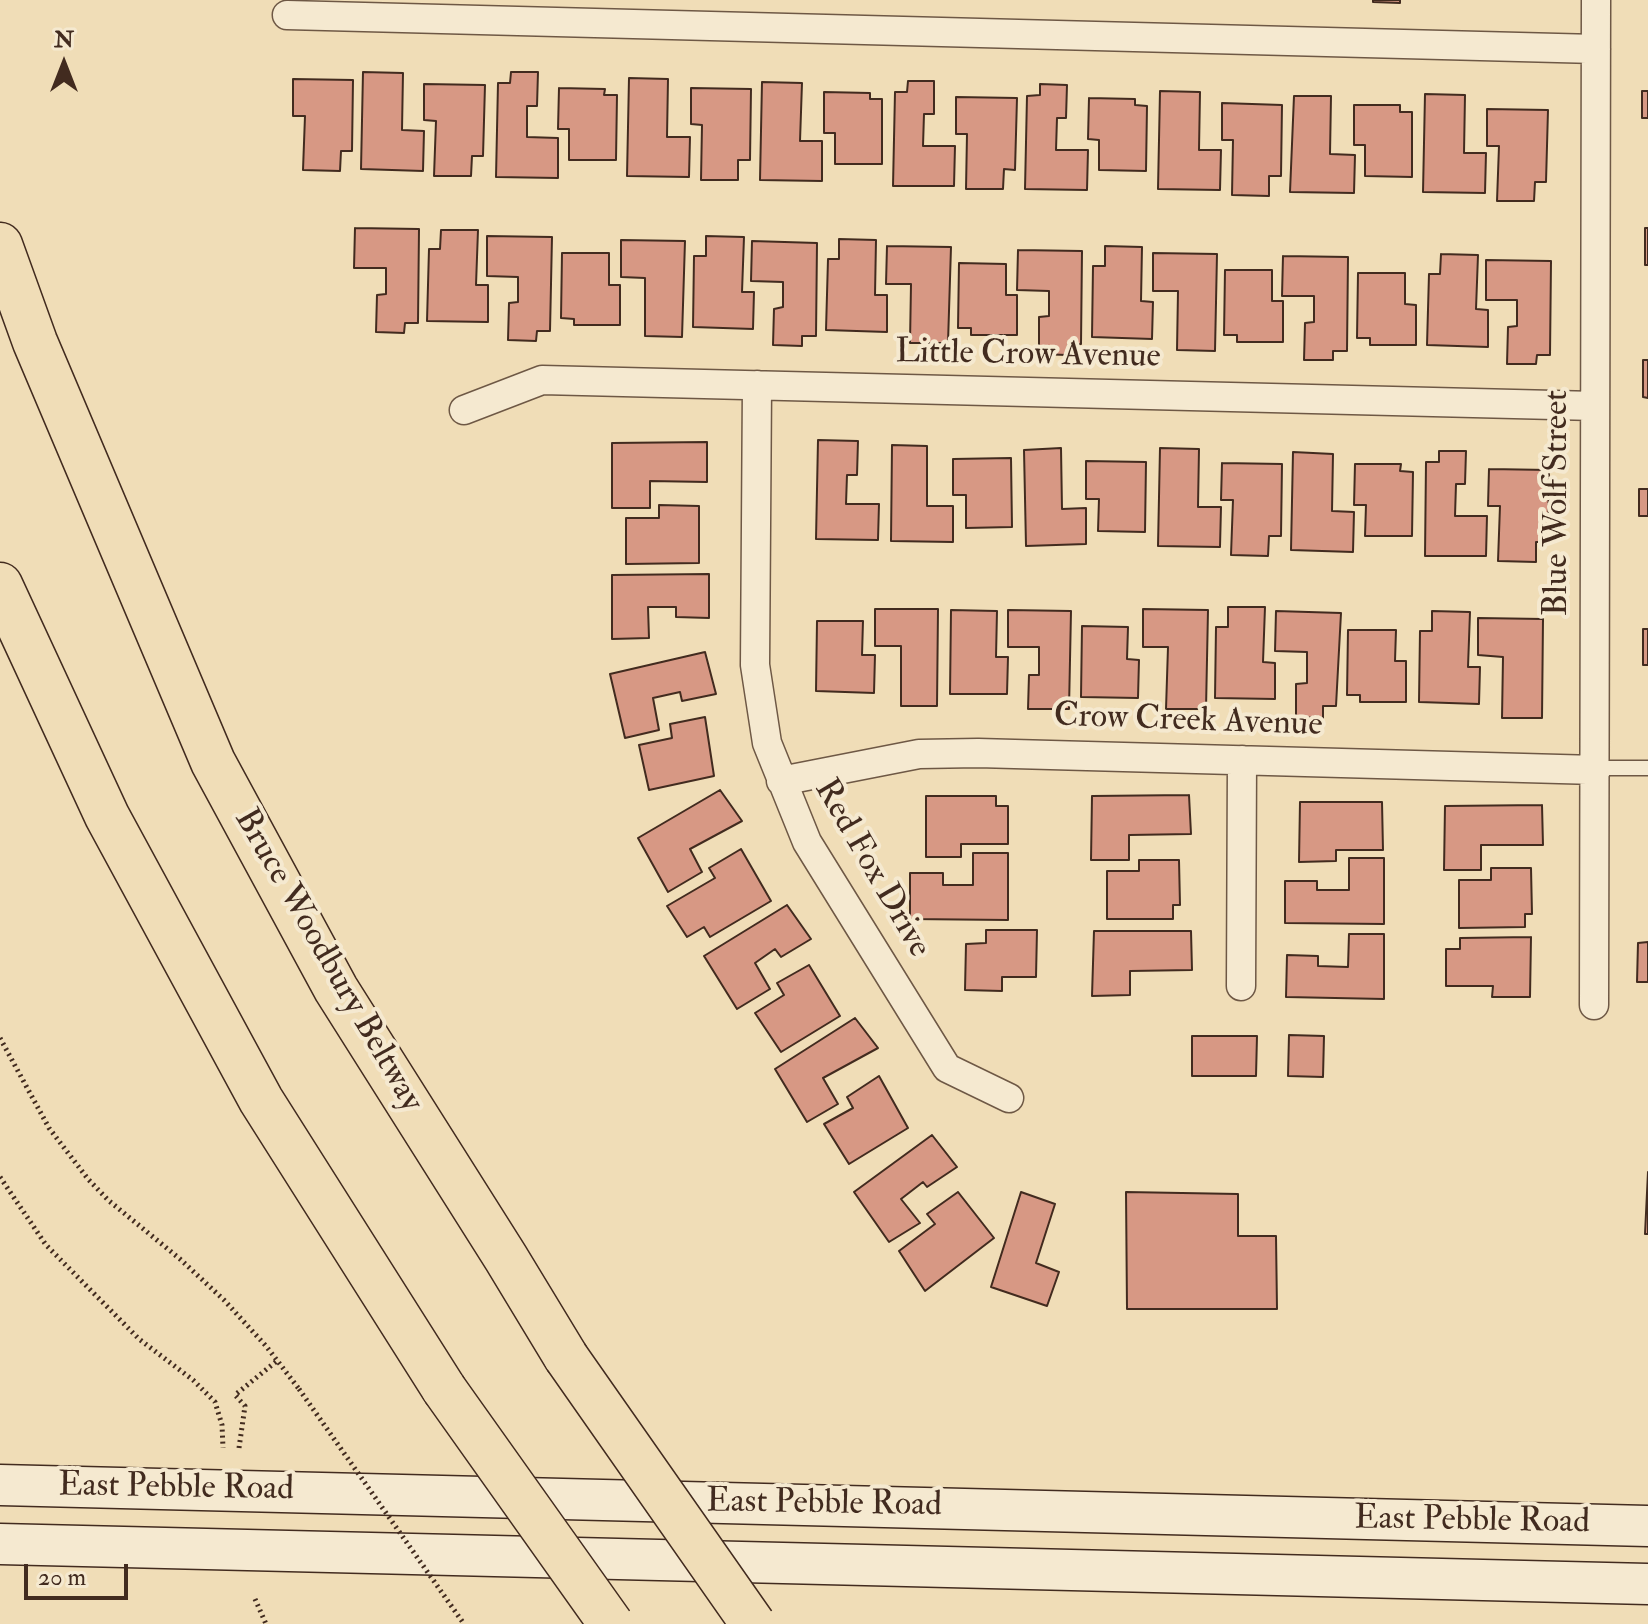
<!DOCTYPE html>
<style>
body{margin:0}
#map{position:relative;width:1648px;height:1624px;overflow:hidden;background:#f0ddb7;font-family:"IM FELL Double Pica",serif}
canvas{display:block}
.north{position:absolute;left:24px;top:24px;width:80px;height:80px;-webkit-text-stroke:6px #f5e9d0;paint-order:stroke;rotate:0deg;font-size:22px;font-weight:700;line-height:32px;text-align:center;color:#422b1f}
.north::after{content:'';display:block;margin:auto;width:28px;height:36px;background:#422b1f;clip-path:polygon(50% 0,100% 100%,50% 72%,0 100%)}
.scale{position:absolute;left:24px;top:1564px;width:104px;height:36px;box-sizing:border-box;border:4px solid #422b1f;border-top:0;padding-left:10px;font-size:24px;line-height:28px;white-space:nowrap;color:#422b1f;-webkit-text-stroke:6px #f5e9d0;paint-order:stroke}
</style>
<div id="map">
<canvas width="1648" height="1624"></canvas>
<div class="north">N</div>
<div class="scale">20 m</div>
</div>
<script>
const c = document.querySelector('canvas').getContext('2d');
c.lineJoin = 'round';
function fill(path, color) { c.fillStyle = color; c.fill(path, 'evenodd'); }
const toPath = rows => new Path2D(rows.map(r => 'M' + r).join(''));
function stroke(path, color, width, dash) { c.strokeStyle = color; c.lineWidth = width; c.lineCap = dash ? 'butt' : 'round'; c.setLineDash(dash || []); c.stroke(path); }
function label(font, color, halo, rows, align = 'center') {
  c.font = font + ' "IM FELL Double Pica",serif'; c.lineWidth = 8; c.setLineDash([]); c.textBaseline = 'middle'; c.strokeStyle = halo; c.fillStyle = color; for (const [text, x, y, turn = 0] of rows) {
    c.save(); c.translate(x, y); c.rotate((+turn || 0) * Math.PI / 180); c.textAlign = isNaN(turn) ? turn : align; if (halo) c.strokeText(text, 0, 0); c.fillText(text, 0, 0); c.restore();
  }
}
const building = toPath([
 [1373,0,1400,0,1400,3,1373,2,1373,0],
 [363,72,403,73,402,130,424,131,423,171,361,169,363,72],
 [511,72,538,72,537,106,527,106,527,137,558,138,558,178,496,177,498,83,510,83,511,72],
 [629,78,668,79,667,137,690,137,689,177,627,176,629,78],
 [293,79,353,80,352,151,341,151,340,171,303,170,305,116,293,116,293,79],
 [908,81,934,81,934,114,924,114,923,146,955,146,954,186,893,186,895,92,907,92,908,81],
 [762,82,802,83,800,141,822,141,822,181,760,180,762,82],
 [424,84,485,85,483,156,472,156,471,176,434,176,436,121,424,120,424,84],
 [1040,84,1067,85,1066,118,1057,118,1056,150,1088,150,1087,190,1025,189,1027,96,1040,95,1040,84],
 [559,88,605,89,604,95,617,95,616,160,569,160,569,129,558,129,559,88],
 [691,88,751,89,750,160,738,160,738,180,701,180,702,125,691,124,691,88],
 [1160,91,1200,92,1199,150,1221,150,1220,190,1158,189,1160,91],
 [1642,91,1648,91,1648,118,1642,118,1642,91],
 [824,92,870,93,870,99,882,99,882,164,835,164,835,133,824,133,824,92],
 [1425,94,1465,95,1464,153,1486,153,1485,193,1423,192,1425,94],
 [1294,96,1331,96,1330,154,1355,155,1354,193,1290,192,1294,96],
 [956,97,1017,98,1015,170,1004,169,1003,189,966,189,967,134,956,134,956,97],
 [1089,98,1135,99,1135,105,1147,106,1146,171,1099,170,1099,140,1088,139,1089,98],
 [1222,103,1282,105,1281,176,1269,176,1269,196,1232,195,1233,140,1222,140,1222,103],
 [1354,105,1400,105,1400,112,1412,112,1412,177,1365,176,1365,145,1354,145,1354,105],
 [1487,109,1548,110,1546,182,1535,182,1534,201,1497,201,1499,146,1487,146,1487,109],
 [355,228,419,229,418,323,405,323,404,333,376,332,377,295,386,294,386,268,354,268,355,228],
 [1645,228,1648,228,1648,265,1645,265,1645,228],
 [441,230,478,230,476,285,488,285,488,322,427,321,429,249,440,249,441,230],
 [487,236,552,237,550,331,537,331,536,341,508,340,509,303,518,302,518,277,487,276,487,236],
 [706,236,744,237,742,292,754,292,753,329,693,327,694,256,706,256,706,236],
 [839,239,876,240,875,295,887,295,887,332,826,330,828,259,839,259,839,239],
 [621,240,685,241,682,337,645,336,645,278,621,277,621,240],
 [752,241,817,243,816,336,802,336,802,346,773,345,774,309,783,307,783,282,751,281,752,241],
 [887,246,951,247,948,343,910,343,911,284,886,284,887,246],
 [1105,246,1142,247,1141,301,1153,302,1152,339,1092,337,1093,266,1105,266,1105,246],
 [1018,250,1082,251,1081,344,1068,345,1067,355,1039,354,1039,317,1049,316,1049,291,1017,290,1018,250],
 [562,253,609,253,609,285,620,285,620,325,574,325,574,319,561,318,562,253],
 [1153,253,1217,254,1215,351,1177,350,1178,291,1153,291,1153,253],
 [1441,254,1478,255,1476,309,1488,310,1488,347,1427,345,1429,274,1440,274,1441,254],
 [1283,256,1348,257,1347,351,1333,351,1333,360,1304,360,1305,323,1314,322,1314,296,1282,296,1283,256],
 [1486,260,1551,261,1550,355,1537,355,1536,364,1507,364,1508,327,1517,326,1517,300,1486,300,1486,260],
 [959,263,1006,264,1006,295,1017,295,1017,335,971,335,971,328,958,328,959,263],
 [1225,270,1272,270,1272,301,1283,301,1283,342,1237,342,1237,335,1224,335,1225,270],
 [1358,273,1405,273,1405,304,1416,305,1416,345,1370,345,1370,338,1357,338,1358,273],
 [1643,360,1648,360,1648,398,1643,397,1643,360],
 [818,440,858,441,857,475,847,475,846,504,879,504,878,540,816,539,818,440],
 [707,442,707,482,650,481,650,508,612,508,612,443,707,442],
 [892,445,927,446,927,506,953,506,953,542,891,541,892,445],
 [1061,448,1062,509,1086,508,1086,544,1026,546,1024,450,1061,448],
 [1160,448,1199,449,1198,507,1221,507,1220,547,1158,546,1160,448],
 [1439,451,1466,451,1465,484,1456,484,1455,516,1487,516,1486,556,1425,556,1426,462,1439,462,1439,451],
 [1293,452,1333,454,1332,511,1354,512,1353,552,1291,550,1293,452],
 [1011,458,1012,527,966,528,966,495,953,495,953,459,1011,458],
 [1086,461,1146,462,1145,532,1098,531,1099,499,1086,499,1086,461],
 [1222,463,1282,464,1281,536,1269,536,1268,556,1231,555,1233,500,1221,500,1222,463],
 [1355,464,1401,464,1400,471,1413,472,1412,536,1365,536,1366,505,1354,505,1355,464],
 [1489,469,1549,470,1548,542,1536,542,1536,562,1498,561,1500,506,1488,506,1489,469],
 [1639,489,1648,489,1648,516,1639,516,1639,489],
 [659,505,699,506,699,563,626,564,626,518,659,518,659,505],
 [709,574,709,618,676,617,676,607,648,607,649,638,612,639,612,575,709,574],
 [1228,607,1265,607,1263,662,1275,663,1275,699,1215,698,1216,627,1228,627,1228,607],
 [875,609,938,609,937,706,901,706,901,646,875,646,875,609],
 [1143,609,1208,610,1206,709,1166,709,1168,647,1143,647,1143,609],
 [951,610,997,611,996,657,1008,657,1007,694,950,694,951,610],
 [1008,610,1071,611,1069,709,1028,709,1029,675,1039,675,1039,647,1008,647,1008,610],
 [1276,611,1341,613,1336,706,1323,706,1323,718,1296,717,1296,684,1307,683,1307,652,1275,651,1276,611],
 [1432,611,1470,612,1468,667,1480,667,1479,704,1419,702,1420,631,1432,631,1432,611],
 [1478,618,1543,619,1542,718,1502,718,1503,657,1478,655,1478,618],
 [817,621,863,621,862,655,875,655,874,693,816,691,817,621],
 [1082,626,1128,627,1127,659,1139,660,1138,698,1081,697,1082,626],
 [1643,629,1648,629,1648,665,1643,665,1643,629],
 [1348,630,1396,630,1395,661,1406,661,1406,702,1360,702,1360,695,1347,695,1348,630],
 [705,652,716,694,682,701,680,692,653,698,659,730,625,738,610,674,705,652],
 [705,717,714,776,649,790,639,745,672,738,670,724,705,717],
 [720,790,742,821,690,849,702,872,668,892,638,838,720,790],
 [1189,795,1191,834,1129,835,1129,860,1091,860,1092,796,1189,795],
 [926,796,996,796,996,806,1008,806,1008,844,961,844,961,857,926,857,926,796],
 [1300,802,1382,802,1383,850,1336,850,1336,861,1299,862,1300,802],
 [1542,805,1543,845,1481,845,1481,870,1444,870,1445,806,1542,805],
 [741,849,771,901,710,937,704,927,687,937,667,906,715,878,709,868,741,849],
 [973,853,1008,853,1008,920,910,919,910,873,943,873,943,885,973,885,973,853],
 [1349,858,1384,858,1384,924,1285,923,1285,881,1317,881,1317,890,1349,890,1349,858],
 [1139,860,1179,860,1180,905,1173,905,1173,919,1107,919,1107,871,1139,871,1139,860],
 [1491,868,1531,868,1532,914,1525,914,1525,927,1459,928,1459,880,1491,880,1491,868],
 [787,905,811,939,781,957,775,949,755,963,770,989,737,1009,704,956,787,905],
 [986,930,1037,930,1036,977,1002,977,1002,991,965,990,966,944,986,943,986,930],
 [1094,931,1191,931,1192,970,1130,971,1130,995,1092,996,1094,931],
 [1349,934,1384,934,1384,999,1286,997,1287,955,1318,956,1318,966,1348,967,1349,934],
 [1531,937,1530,997,1492,997,1493,986,1446,986,1446,949,1460,949,1460,938,1531,937],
 [1648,942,1648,982,1637,982,1638,943,1648,942],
 [809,965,840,1016,781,1052,755,1013,784,995,777,983,809,965],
 [855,1018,878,1048,823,1078,838,1104,807,1122,775,1069,855,1018],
 [1289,1035,1324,1036,1323,1077,1288,1076,1289,1035],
 [1192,1036,1257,1036,1256,1076,1192,1076,1192,1036],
 [879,1076,908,1128,849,1164,824,1124,853,1108,847,1097,879,1076],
 [932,1135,957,1167,927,1187,923,1182,901,1199,920,1223,889,1242,854,1192,932,1135],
 [1648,1172,1648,1234,1645,1234,1648,1172],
 [958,1192,994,1238,925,1291,899,1251,935,1224,927,1214,958,1192],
 [1021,1192,1055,1204,1036,1263,1059,1272,1047,1306,991,1287,1021,1192],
 [1126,1192,1238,1194,1238,1236,1276,1236,1277,1309,1127,1309,1126,1192]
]);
fill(building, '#d79884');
stroke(building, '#422b1f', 2);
const lane = toPath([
 [1596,768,1648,768]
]);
const street = toPath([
 [287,15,1596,49],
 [757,385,755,665,767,743,807,842,947,1068,1009,1098],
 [464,410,542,380,1595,406],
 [781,781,919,754,978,753,1596,770],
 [1241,986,1242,760],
 [1594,1005,1596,0]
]);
const secondary = toPath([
 [0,1485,1648,1526],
 [0,1544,1648,1584]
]);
const highway = toPath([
 [0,245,35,342,213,762,336,989,506,1258,566,1357],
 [0,585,107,816,261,1100,444,1389]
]);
stroke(lane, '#6e5845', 17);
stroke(street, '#6e5845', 31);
stroke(secondary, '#422b1f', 43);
stroke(highway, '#422b1f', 47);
stroke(toPath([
 [0,1038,49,1128,88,1179,108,1200,180,1259,224,1300,266,1346,299,1389],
 [0,1177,46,1245,139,1339,193,1380,215,1402,222,1425,223,1448],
 [239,1448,245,1406,235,1395,278,1360],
 [255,1599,266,1624]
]), '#422b1f', 5, [2, 4]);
stroke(lane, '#f5e9d0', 14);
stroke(street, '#f5e9d0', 28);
stroke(secondary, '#f5e9d0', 40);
stroke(highway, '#f0ddb7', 44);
const highwayBridge = toPath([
 [566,1357,753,1624],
 [444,1389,611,1624]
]);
stroke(highwayBridge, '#422b1f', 47, []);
stroke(toPath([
 [299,1389,464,1624]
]), '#422b1f', 5, [2, 4]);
stroke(highwayBridge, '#f0ddb7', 44);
label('34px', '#422b1f', '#f5e9d0', [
 ["Little Crow Avenue",1028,356,1],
 ["Blue Wolf Street",1559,503,-90],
 ["Crow Creek Avenue",1188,722,2],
 ["Red Fox Drive",871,869,60],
 ["Bruce Woodbury Beltway",327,961,60],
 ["East Pebble Road",176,1489,1],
 ["East Pebble Road",824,1505,1],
 ["East Pebble Road",1472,1522,1]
]);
</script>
